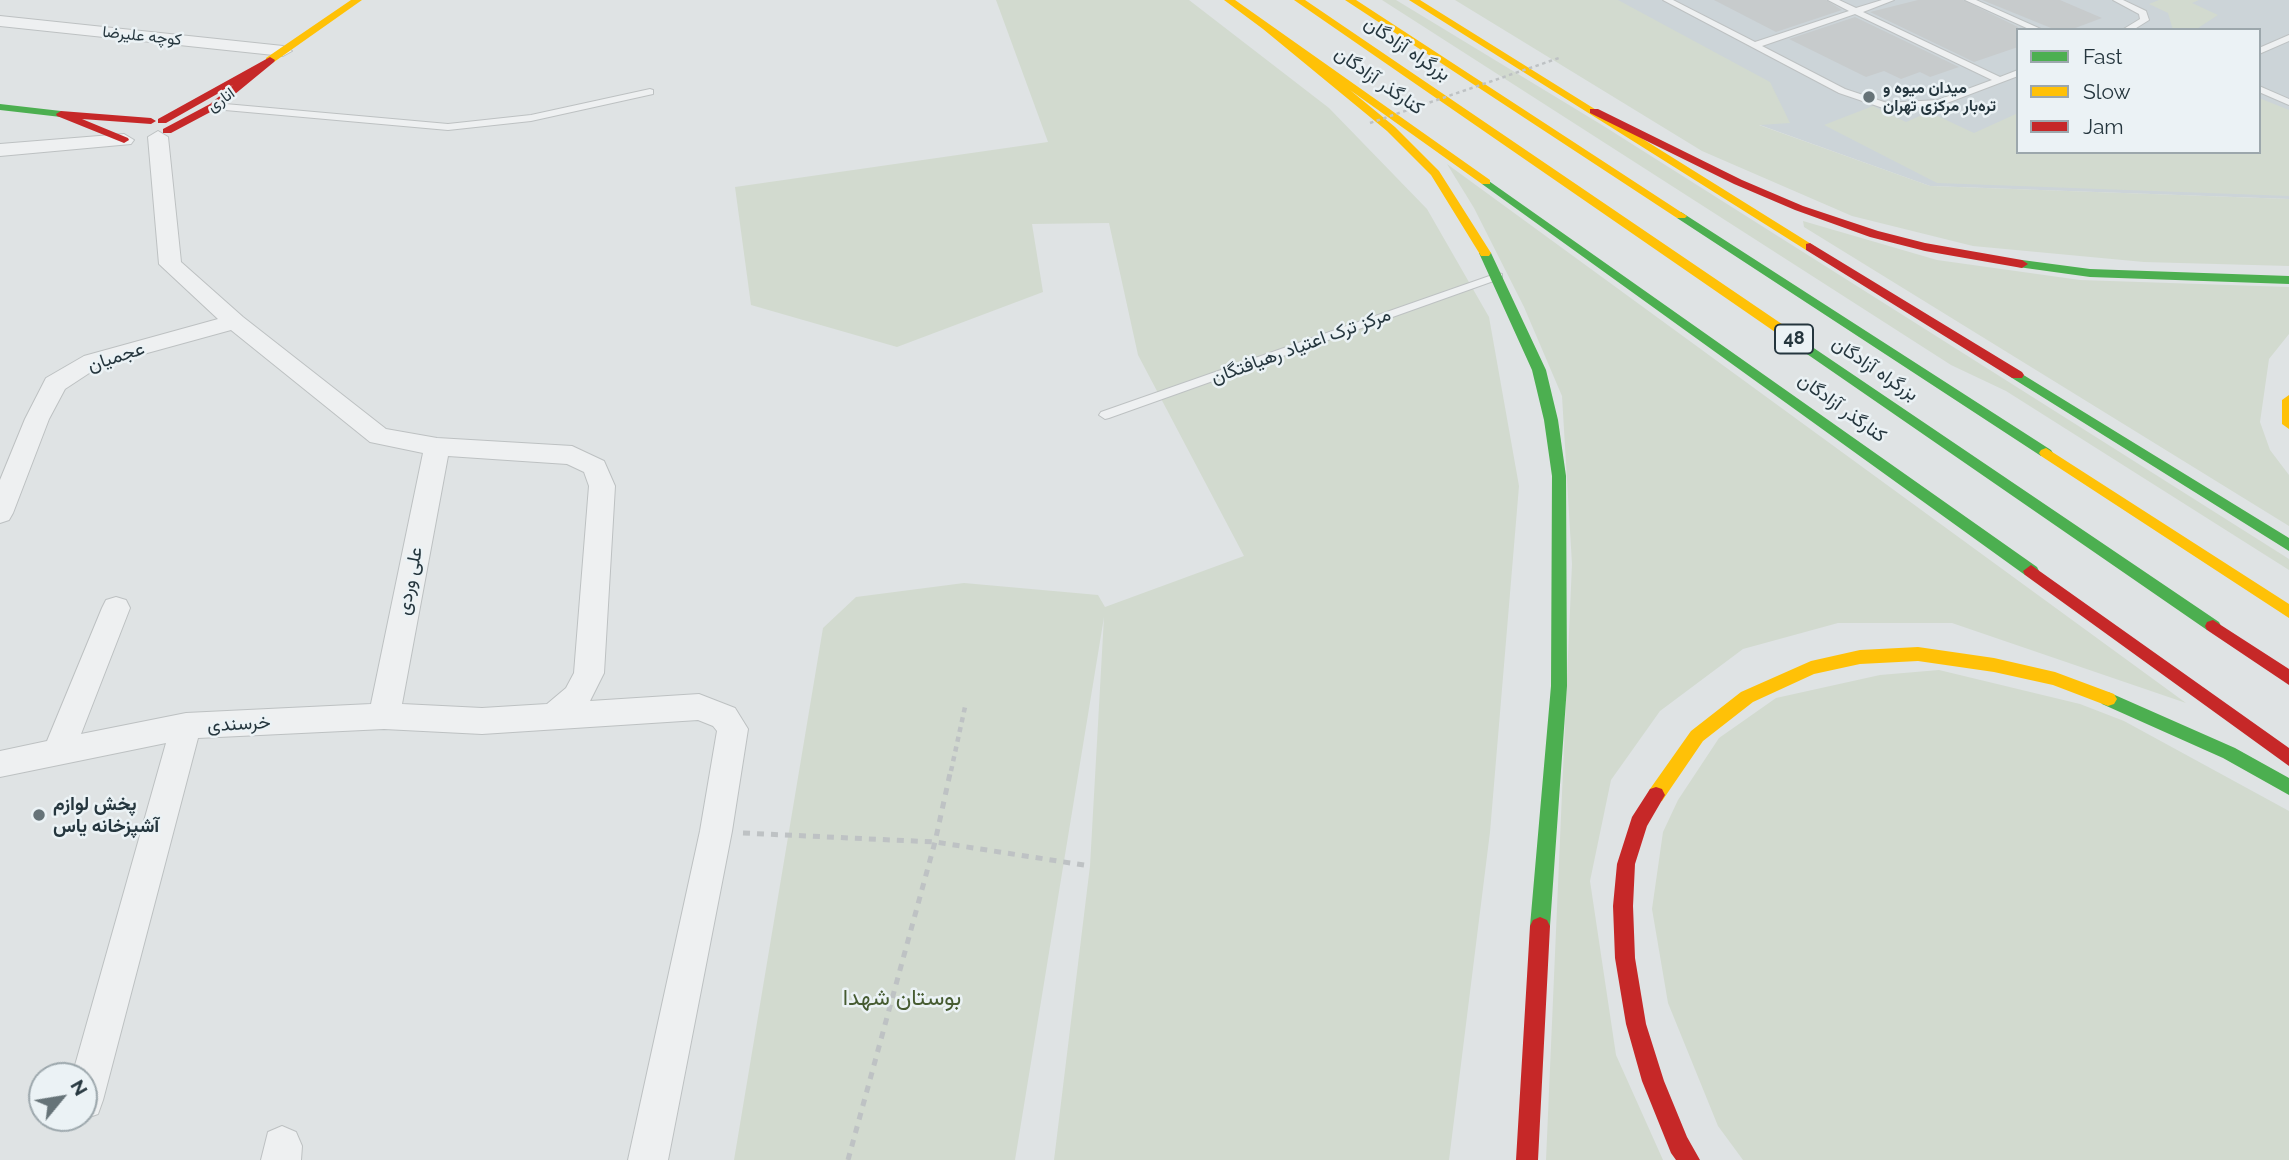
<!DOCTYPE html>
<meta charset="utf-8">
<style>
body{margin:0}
#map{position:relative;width:2289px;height:1160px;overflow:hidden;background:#dfe3e4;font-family:Raleway,sans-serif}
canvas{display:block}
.legend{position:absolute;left:2016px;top:28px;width:245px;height:126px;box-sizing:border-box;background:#ebf2f5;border:2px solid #9ca7ac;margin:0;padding:9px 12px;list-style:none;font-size:21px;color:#25363e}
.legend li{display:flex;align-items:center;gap:14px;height:35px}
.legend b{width:35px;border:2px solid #9ca7ac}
.north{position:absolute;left:28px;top:1062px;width:70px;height:70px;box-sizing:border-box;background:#ebf2f5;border:2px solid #9ca7ac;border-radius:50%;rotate:60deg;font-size:19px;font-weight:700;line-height:28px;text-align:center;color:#25363e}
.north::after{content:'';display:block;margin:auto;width:24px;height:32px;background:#667378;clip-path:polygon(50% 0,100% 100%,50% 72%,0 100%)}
</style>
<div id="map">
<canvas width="2289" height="1160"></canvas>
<ul class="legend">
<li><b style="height:9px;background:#4caf50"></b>Fast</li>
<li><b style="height:9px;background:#ffc107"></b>Slow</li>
<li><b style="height:9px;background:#c62828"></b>Jam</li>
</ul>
<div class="north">N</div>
</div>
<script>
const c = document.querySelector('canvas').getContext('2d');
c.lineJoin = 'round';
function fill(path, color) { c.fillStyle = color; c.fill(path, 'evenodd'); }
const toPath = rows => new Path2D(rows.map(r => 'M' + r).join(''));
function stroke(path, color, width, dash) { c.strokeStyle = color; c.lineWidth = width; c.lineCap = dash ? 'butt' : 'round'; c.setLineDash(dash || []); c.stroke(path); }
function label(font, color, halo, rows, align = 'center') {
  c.font = font + ' Raleway,Vazirmatn,sans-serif'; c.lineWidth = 5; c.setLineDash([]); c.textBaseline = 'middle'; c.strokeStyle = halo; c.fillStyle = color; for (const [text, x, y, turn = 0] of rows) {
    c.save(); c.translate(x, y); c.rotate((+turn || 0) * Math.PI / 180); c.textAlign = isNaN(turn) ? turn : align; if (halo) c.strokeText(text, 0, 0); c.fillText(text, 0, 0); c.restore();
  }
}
fill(toPath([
 [1558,0,2289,0,2289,199,1930,186,1757,124],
 [2018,30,2259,30,2259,152,2018,152]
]), '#ccd4d8');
fill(toPath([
 [996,0,1189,0,1329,108,1427,209,1489,317,1519,486,1490,832,1449,1160,1054,1160,1090,866,1104,617,1015,1160,734,1160,823,628,856,597,964,583,1098,595,1105,607,1244,556,1138,355,1109,223,1032,224,1043,292,897,347,751,305,735,187,1048,142],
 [1382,0,1396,0,1602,125,2289,559,2289,570,2006,391,1951,365],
 [1455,0,1618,0,1770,82,1790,123,1759,125,1930,186,2289,199,2289,266,2144,262,1973,246,1852,216,1702,151],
 [2159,0,2199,0,2192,3,2218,15,2195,30,2173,30,2168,13,2149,4],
 [2259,98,2289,110,2289,196,1937,183,1824,125,1873,106,1906,122,1929,112,1974,133,2018,113,2018,152,2259,152],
 [1447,164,2186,703,1952,623,1838,623,1743,649,1660,711,1611,780,1590,881,1616,1055,1663,1160,1546,1160,1572,564,1562,396,1524,307,1474,208],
 [1803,221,1937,260,2080,280,2289,287,2289,334,2269,359,2260,422,2270,450,2289,475,2289,526,1804,227],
 [1939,670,2080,704,2124,721,2289,811,2289,1160,1743,1160,1718,1126,1668,1003,1652,909,1663,832,1678,800,1719,738,1776,698,1880,675]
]), '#d2dacf');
fill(toPath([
 [1714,0,1826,0,1842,10,1776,32],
 [1918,0,1963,0,2018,27,2018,47,1974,62,1870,12],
 [1982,0,2060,0,2102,18,2070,30,2056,30],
 [1855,17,1959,67,1930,77,1920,72,1901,79,1884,71,1866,77,1789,39]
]), '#c7cbcc');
const lane = toPath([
 [1663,0,1673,0,1755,42,1849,11,1828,0,1839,0,1856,8,1882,0,1894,0,1863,12,2000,77,2018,70,2018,76,1939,106,1886,109,1839,93,1663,0],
 [1855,14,1992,80,1938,100,1887,103,1845,89,1762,46,1855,14],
 [1965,0,1976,0,2043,30,2031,30,1965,0],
 [2113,0,2123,0,2146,11,2149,20,2133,30,2122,30,2140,19,2139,14,2113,0],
 [2289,35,2289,41,2259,54,2259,48,2289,35],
 [2259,86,2289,99,2289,105,2259,92,2259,86],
 [650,89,653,90,653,94,531,121,448,130,214,109,209,106,214,103,448,124,531,115,650,89],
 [1498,273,1502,274,1502,278,1109,418,1105,419,1099,415,1101,412,1498,273]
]);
const street = toPath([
 [0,16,283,46,292,51,283,56,0,26,0,16],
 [158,131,168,137,181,262,243,317,386,429,437,438,572,446,604,461,615,486,604,673,590,701,699,694,735,708,748,729,732,831,668,1160,628,1160,700,831,717,731,713,726,698,720,482,734,384,729,198,738,103,1100,98,1114,84,1119,81,1118,84,1118,84,1076,72,1076,166,743,0,777,0,751,47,741,102,608,106,600,116,597,126,600,130,608,81,734,186,713,371,704,423,453,370,442,231,330,100,366,65,389,49,419,13,513,9,520,0,523,0,480,25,419,46,378,84,356,218,319,159,264,148,137,158,131],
 [448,456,567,464,584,472,589,486,574,673,566,688,547,704,482,708,402,704,448,456],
 [124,134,134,140,131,144,0,156,0,144,124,134],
 [282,1126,296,1132,302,1146,301,1160,261,1160,268,1132,282,1126]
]);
stroke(lane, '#bdc1c2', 2);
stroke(street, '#bdc1c2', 2);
stroke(toPath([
 [951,771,965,707]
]), '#bec2c4', 4.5, [5, 5]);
stroke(toPath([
 [743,833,935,842,1090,866],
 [848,1160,935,842,951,769]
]), '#bec2c4', 5, [7, 7]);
fill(lane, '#eef0f1');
fill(street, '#eef0f1');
fill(toPath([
 [0,104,61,111,66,114,61,117,0,110,0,104],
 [1486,179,2037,567,2039,571,2037,575,2025,575,1482,184,1482,180,1486,179],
 [1681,212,2051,450,2053,453,2051,456,2041,456,1677,218,1677,214,1681,212],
 [1485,249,1491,253,1546,370,1558,420,1566,476,1567,686,1550,926,1547,932,1540,935,1533,932,1530,926,1551,686,1552,476,1544,420,1532,370,1479,253,1485,249],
 [2022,260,2090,269,2289,276,2289,284,2090,277,2018,267,2016,264,2022,260],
 [1796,336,2219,622,2221,626,2219,630,2207,630,1791,343,1791,337,1796,336],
 [2017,371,2289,538,2289,551,2012,378,2010,375,2012,372,2017,371],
 [2108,692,2235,748,2289,778,2289,795,2223,758,2102,704,2099,699,2102,694,2108,692]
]), '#4caf50');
fill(toPath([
 [351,0,362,0,274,62,266,62,266,58,351,0],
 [1224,0,1235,0,1490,180,1490,184,1482,184,1350,90,1395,127,1439,171,1491,253,1489,256,1481,256,1431,175,1387,131,1263,29,1224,0],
 [1294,0,1305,0,1801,337,1801,343,1791,343,1294,0],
 [1345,0,1356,0,1687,216,1685,218,1677,218,1345,0],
 [1409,0,1420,0,1816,247,1814,250,1806,250,1409,0],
 [2289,395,2289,429,2282,424,2282,400,2289,395],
 [2046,448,2289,604,2289,618,2041,456,2039,453,2041,450,2046,448],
 [1918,647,1994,658,2055,672,2114,694,2117,699,2114,704,2108,706,2053,685,1994,672,1918,661,1860,664,1814,674,1753,702,1703,741,1662,801,1656,803,1650,801,1647,795,1650,789,1691,731,1741,692,1811,661,1860,650,1918,647]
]), '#ffc107');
fill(toPath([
 [270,57,275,60,274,62,218,108,171,133,163,133,163,129,210,104,233,85,166,123,158,123,158,119,270,57],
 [1590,109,1598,109,1742,180,1803,206,1878,231,1925,243,2022,260,2028,264,2022,268,1925,251,1870,237,1795,210,1734,184,1590,113,1590,109],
 [61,111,151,118,156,121,151,124,82,119,128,138,129,140,124,143,57,116,56,114,61,111],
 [1810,243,2022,372,2024,375,2022,378,2012,378,1806,250,1806,244,1810,243],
 [2031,565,2289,748,2289,766,2025,575,2023,571,2031,565],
 [2213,620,2289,669,2289,685,2207,630,2205,626,2207,622,2213,620],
 [1656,787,1662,789,1665,795,1647,826,1635,864,1633,906,1635,958,1646,1024,1664,1081,1687,1137,1700,1160,1676,1160,1671,1153,1642,1081,1626,1024,1615,958,1613,906,1617,864,1632,817,1650,789,1656,787],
 [1540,917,1547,920,1550,926,1538,1160,1516,1160,1530,926,1533,920,1540,917]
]), '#c62828');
stroke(toPath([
 [1370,123,1559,58]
]), '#bec2c4', 2.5, [3.5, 3.5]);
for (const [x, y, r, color] of [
 [1869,97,7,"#667378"],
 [39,815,7,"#667378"]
]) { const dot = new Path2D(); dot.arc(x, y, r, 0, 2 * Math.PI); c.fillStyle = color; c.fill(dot); stroke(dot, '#ebf2f5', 2.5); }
label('16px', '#25363e', '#ebf2f5', [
 ["کوچه علیرضا",142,36,6],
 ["اناری",221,100,-35]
]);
label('bold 16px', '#25363e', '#ebf2f5', [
 ["میدان میوه و",1883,88],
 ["تره‌بار مرکزی تهران",1883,106]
], 'left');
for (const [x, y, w] of [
 [1794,339,38]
]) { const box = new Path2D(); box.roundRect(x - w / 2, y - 14.5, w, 29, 5); c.fillStyle = '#ebf2f5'; c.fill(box); stroke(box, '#25363e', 2); }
label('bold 18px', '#25363e', null, [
 ["48",1794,339]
]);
label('19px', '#25363e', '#ebf2f5', [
 ["بزرگراه آزادگان",1407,49,34],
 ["کنارگذر آزادگان",1379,81,35],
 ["مرکز ترک اعتیاد رهیافتگان",1301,346,-20],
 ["عجمیان",116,357,-18],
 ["بزرگراه آزادگان",1875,369,34],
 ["کنارگذر آزادگان",1842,408,36],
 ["علی وردی",410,581,-79],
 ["خرسندی",239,724,-3]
]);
label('bold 19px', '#25363e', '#ebf2f5', [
 ["پخش لوازم",53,804],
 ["آشپزخانه یاس",53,826]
], 'left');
label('23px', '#465b31', '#ebf2f5', [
 ["بوستان شهدا",902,998]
]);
</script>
